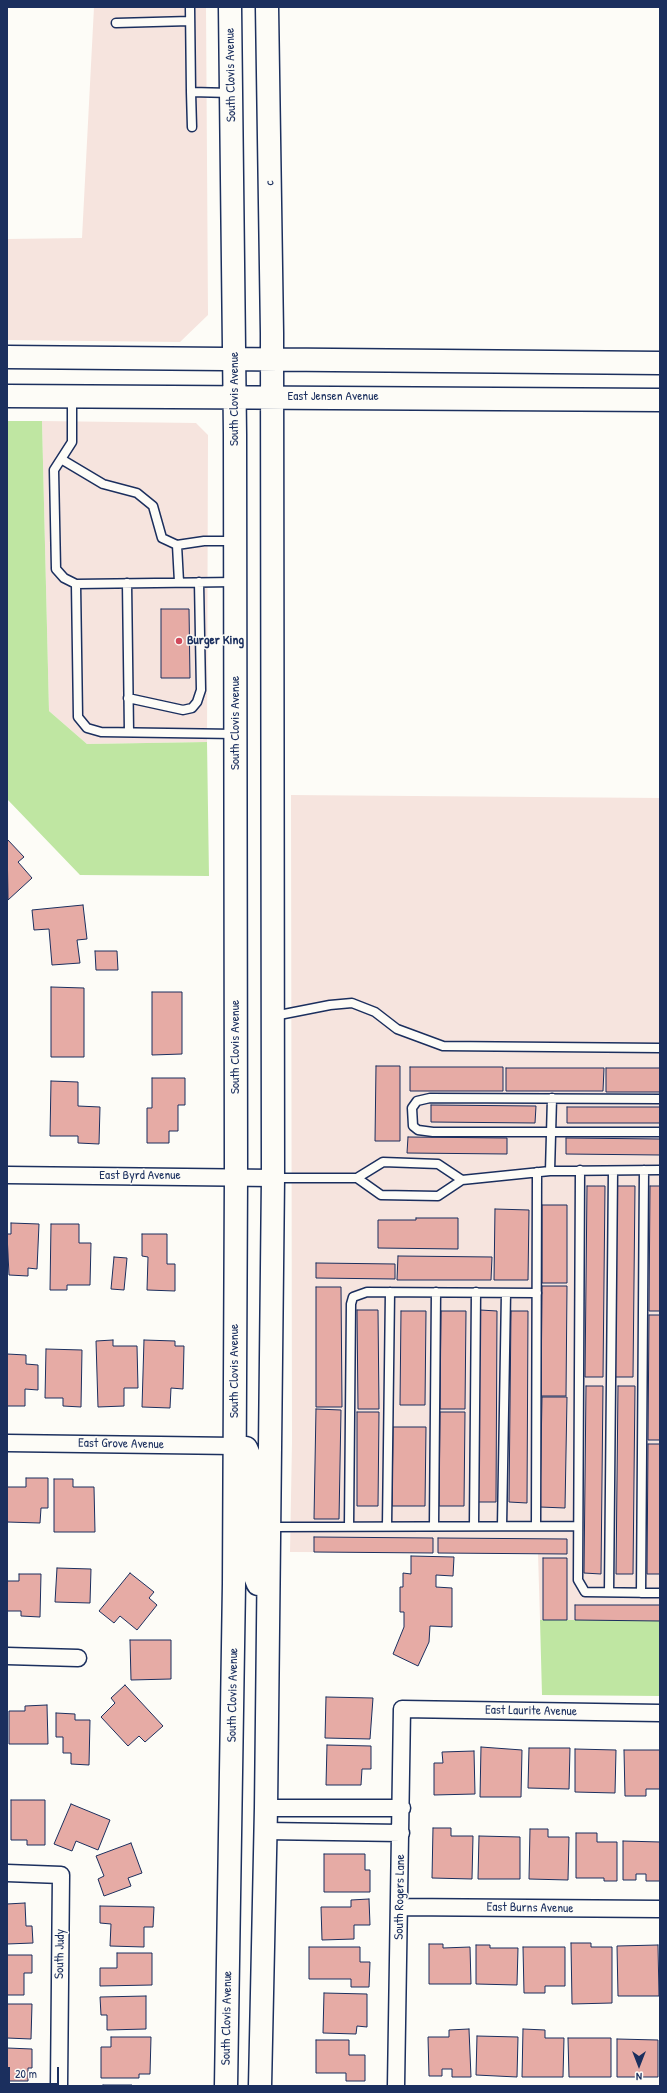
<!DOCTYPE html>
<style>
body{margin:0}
#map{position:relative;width:667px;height:2093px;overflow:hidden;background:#fdfcf7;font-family:"Patrick Hand",sans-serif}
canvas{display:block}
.frame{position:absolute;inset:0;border:8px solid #1b2f5e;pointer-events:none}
.north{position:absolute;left:619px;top:2045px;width:40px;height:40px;-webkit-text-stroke:3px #fdfcf7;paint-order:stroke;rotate:180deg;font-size:11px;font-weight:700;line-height:16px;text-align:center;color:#1b2f5e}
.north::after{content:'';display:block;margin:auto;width:14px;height:18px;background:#1b2f5e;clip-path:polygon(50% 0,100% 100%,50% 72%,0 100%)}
.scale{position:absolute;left:8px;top:2067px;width:51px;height:18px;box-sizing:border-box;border:2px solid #1b2f5e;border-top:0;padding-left:5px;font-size:12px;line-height:14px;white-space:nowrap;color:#1b2f5e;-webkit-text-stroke:3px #fdfcf7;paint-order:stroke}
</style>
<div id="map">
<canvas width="667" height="2093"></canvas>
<div class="frame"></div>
<div class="north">N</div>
<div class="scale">20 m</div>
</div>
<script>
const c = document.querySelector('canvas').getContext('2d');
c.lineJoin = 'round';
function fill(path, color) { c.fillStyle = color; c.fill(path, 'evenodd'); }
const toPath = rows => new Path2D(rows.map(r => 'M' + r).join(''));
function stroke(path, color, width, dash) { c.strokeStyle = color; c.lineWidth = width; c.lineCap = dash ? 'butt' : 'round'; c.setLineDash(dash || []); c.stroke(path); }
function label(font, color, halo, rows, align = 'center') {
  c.font = font + ' "Patrick Hand",sans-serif'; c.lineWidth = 3; c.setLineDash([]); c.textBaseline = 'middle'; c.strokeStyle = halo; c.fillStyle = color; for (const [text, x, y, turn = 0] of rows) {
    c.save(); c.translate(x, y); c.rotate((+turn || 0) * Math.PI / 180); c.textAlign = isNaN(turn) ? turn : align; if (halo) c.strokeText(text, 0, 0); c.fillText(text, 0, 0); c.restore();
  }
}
fill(toPath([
 [94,7,206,7,208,315,180,342,7,340,7,239,82,238],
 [42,421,196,423,208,435,207,742,87,744,49,711],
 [291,795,660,798,660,1620,540,1620,538,1553,290,1552,292,1442]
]), '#f6e4de');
fill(toPath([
 [7,421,42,421,49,711,87,744,207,742,209,876,80,875,7,799],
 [540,1620,660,1620,660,1696,542,1695]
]), '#bfe6a2');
const building = toPath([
 [161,609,189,609,190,678,161,678,161,609],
 [7,839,24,857,18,862,32,878,8,900,7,839],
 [83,905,87,939,77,940,80,963,52,965,49,929,34,930,32,910,83,905],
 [95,951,117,951,118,970,96,970,95,951],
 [51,987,84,988,84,1057,51,1057,51,987],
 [152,992,182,992,182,1054,152,1055,152,992],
 [376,1066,400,1066,400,1141,375,1141,376,1066],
 [410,1067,503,1067,503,1091,410,1091,410,1067],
 [506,1068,604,1068,603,1091,506,1091,506,1068],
 [606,1068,660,1068,660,1092,606,1092,606,1068],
 [152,1078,185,1078,185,1105,178,1105,178,1131,169,1131,169,1143,147,1143,147,1108,152,1108,152,1078],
 [51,1081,78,1082,78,1106,100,1107,99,1144,78,1143,78,1136,50,1136,51,1081],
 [431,1105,536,1106,535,1123,431,1122,431,1105],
 [567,1107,660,1107,660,1123,567,1123,567,1107],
 [408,1137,507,1138,507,1154,407,1153,408,1137],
 [566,1138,660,1139,660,1155,566,1154,566,1138],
 [587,1186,605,1186,603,1377,585,1377,587,1186],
 [617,1186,635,1186,633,1377,615,1377,617,1186],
 [650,1186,660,1186,660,1311,649,1311,650,1186],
 [542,1205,567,1205,567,1283,542,1283,542,1205],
 [495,1209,529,1210,528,1280,494,1280,495,1209],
 [416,1218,458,1218,458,1249,378,1248,378,1220,416,1220,416,1218],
 [11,1223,39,1224,37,1269,28,1268,28,1276,9,1275,7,1234,11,1234,11,1223],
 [51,1224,79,1224,79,1243,91,1243,90,1285,67,1285,67,1290,50,1290,51,1224],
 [142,1234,167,1234,167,1264,175,1264,175,1291,147,1290,148,1257,142,1256,142,1234],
 [398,1256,492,1257,491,1280,397,1280,398,1256],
 [114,1257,127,1258,124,1290,111,1289,114,1257],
 [316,1263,395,1264,395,1279,316,1278,316,1263],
 [542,1286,567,1286,566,1396,541,1396,542,1286],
 [316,1287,341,1287,342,1407,316,1407,316,1287],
 [357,1310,378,1310,379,1409,358,1409,357,1310],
 [480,1310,497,1311,496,1502,478,1502,480,1310],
 [401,1311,426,1311,425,1405,400,1405,401,1311],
 [441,1311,466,1311,465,1409,440,1409,441,1311],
 [511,1311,528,1311,527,1503,509,1502,511,1311],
 [649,1315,660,1315,660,1440,648,1440,649,1315],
 [113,1340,113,1346,137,1346,138,1388,124,1388,124,1406,98,1407,96,1341,113,1340],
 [144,1340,175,1341,175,1346,184,1346,183,1389,171,1388,170,1408,142,1407,144,1340],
 [46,1349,82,1350,81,1407,63,1406,63,1398,45,1398,46,1349],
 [7,1354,26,1355,26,1364,38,1365,38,1390,25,1389,25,1406,7,1406,7,1354],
 [586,1386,603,1386,601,1574,584,1573,586,1386],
 [618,1386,635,1386,633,1574,616,1574,618,1386],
 [542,1397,567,1397,565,1508,540,1507,542,1397],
 [316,1409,341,1410,339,1519,314,1519,316,1409],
 [357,1412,379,1412,378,1506,357,1506,357,1412],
 [440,1412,465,1412,464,1506,439,1506,440,1412],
 [393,1427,426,1427,425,1506,392,1506,393,1427],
 [648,1444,660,1444,660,1574,647,1574,648,1444],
 [26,1478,48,1478,48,1508,41,1508,40,1523,7,1522,7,1487,26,1487,26,1478],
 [54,1479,73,1479,73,1487,94,1487,95,1532,54,1532,54,1479],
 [314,1537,433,1538,433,1553,314,1552,314,1537],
 [438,1538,567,1539,567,1554,438,1553,438,1538],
 [411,1556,454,1557,453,1576,436,1575,436,1587,452,1588,452,1627,430,1626,429,1642,418,1666,393,1654,404,1627,404,1612,400,1612,400,1587,403,1587,403,1573,411,1574,411,1556],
 [543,1558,567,1558,567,1620,543,1620,543,1558],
 [57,1568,91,1569,90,1603,55,1602,57,1568],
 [130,1573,154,1592,149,1598,157,1605,137,1630,120,1616,114,1623,99,1611,130,1573],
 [19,1574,41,1574,40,1617,21,1616,21,1611,7,1611,7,1581,19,1581,19,1574],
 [575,1605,660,1605,660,1621,575,1620,575,1605],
 [130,1640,171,1640,171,1679,131,1680,130,1640],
 [125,1685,163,1726,145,1742,139,1736,128,1746,101,1717,115,1703,111,1698,125,1685],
 [326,1697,373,1698,370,1739,325,1738,326,1697],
 [47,1705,48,1744,9,1744,9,1711,25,1711,25,1706,47,1705],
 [56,1713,75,1714,75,1720,90,1720,89,1765,71,1764,71,1753,63,1753,63,1737,56,1737,56,1713],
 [327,1745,371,1746,371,1769,362,1769,361,1785,326,1785,327,1745],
 [481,1747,522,1750,521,1797,480,1797,481,1747],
 [529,1748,570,1748,569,1789,528,1788,529,1748],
 [575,1749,616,1750,615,1793,575,1792,575,1749],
 [624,1750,660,1750,660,1789,646,1789,646,1796,625,1796,624,1750],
 [474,1751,475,1794,434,1795,434,1763,443,1763,442,1752,474,1751],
 [11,1800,45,1800,45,1845,27,1845,27,1840,11,1840,11,1800],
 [71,1804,110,1820,98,1850,76,1841,72,1851,54,1844,71,1804],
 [433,1828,451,1828,451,1836,473,1836,472,1879,432,1878,433,1828],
 [530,1829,548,1829,548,1837,569,1837,568,1880,529,1879,530,1829],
 [576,1833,597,1833,597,1842,617,1842,617,1881,604,1881,604,1878,576,1878,576,1833],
 [479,1836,520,1837,520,1879,478,1879,479,1836],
 [623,1841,660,1842,660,1881,646,1881,646,1874,636,1874,636,1880,623,1880,623,1841],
 [131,1843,142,1873,128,1878,131,1886,104,1896,98,1879,104,1876,96,1856,131,1843],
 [324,1854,365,1854,365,1870,370,1870,370,1892,324,1892,324,1854],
 [369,1899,370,1925,354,1925,354,1939,322,1940,321,1907,351,1907,351,1900,369,1899],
 [25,1903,26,1926,32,1926,33,1943,7,1944,7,1904,25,1903],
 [100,1906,154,1907,153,1927,144,1927,144,1947,110,1946,111,1924,100,1923,100,1906],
 [571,1943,591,1943,591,1947,612,1947,612,2003,572,2004,571,1943],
 [429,1944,443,1944,443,1948,470,1947,471,1984,429,1984,429,1944],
 [476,1945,490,1945,490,1948,518,1948,517,1985,476,1984,476,1945],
 [658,1945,659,1996,618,1996,617,1946,658,1945],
 [309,1947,360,1947,360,1962,370,1962,369,1987,351,1987,351,1979,309,1979,309,1947],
 [523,1947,565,1947,565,1986,545,1986,545,1993,524,1993,523,1947],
 [117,1953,152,1953,152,1985,100,1986,100,1968,117,1968,117,1953],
 [7,1955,32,1955,32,1973,24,1973,24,1995,7,1995,7,1955],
 [324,1993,367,1994,367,2027,357,2026,356,2034,323,2033,324,1993],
 [146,1996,146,2029,107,2030,107,2015,101,2015,100,1997,146,1996],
 [7,2004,32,2004,31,2039,7,2038,7,2004],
 [469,2029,471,2077,452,2077,452,2069,442,2069,442,2076,429,2076,428,2037,449,2037,449,2030,469,2029],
 [523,2029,545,2030,545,2038,564,2038,563,2077,522,2077,523,2029],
 [477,2036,518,2037,517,2077,476,2075,477,2036],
 [111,2037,151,2037,150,2074,139,2074,139,2078,101,2078,101,2047,111,2047,111,2037],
 [568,2038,611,2038,611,2077,569,2077,568,2038],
 [617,2039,658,2040,658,2077,617,2077,617,2039],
 [316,2040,349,2040,349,2055,365,2055,365,2081,346,2081,346,2073,316,2073,316,2040],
 [7,2048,32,2049,32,2068,28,2068,28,2081,7,2081,7,2048],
 [103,2085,132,2085,132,2086,103,2086,103,2085]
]);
fill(building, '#e6aba5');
stroke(building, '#1b2f5e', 1);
const service = toPath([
 [190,7,191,92,231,93],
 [116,23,190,21],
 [191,92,192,127],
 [72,398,72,442,54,470,56,569,64,578,76,584,235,582],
 [61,459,103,484,137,493,153,506,162,538,177,545,204,541,235,541],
 [177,545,179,582],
 [127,583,129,732],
 [76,584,78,717,87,728,101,732,235,734],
 [128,698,183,710,192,708,197,702,201,690,199,582],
 [274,1016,330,1005,352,1003,375,1012,397,1029,443,1046,660,1048],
 [660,1099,430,1098,417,1101,412,1108,413,1126,418,1130,433,1132,660,1132],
 [580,1170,578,1580,585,1592,660,1593],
 [550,1171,552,1098],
 [274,1178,357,1178,383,1162,438,1164,462,1180],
 [357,1178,381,1195,438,1196,462,1180,550,1171,660,1170],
 [349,1526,351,1304,353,1297,367,1292,537,1293],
 [387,1526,390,1292],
 [434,1526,436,1292],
 [474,1526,476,1292],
 [502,1526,506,1293],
 [536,1526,537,1172],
 [271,1527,578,1526],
 [609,1592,613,1171],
 [641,1593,644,1170]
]);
const minor = toPath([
 [7,1175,273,1178],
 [7,1443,235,1446],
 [7,1656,78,1658],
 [266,1808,402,1808],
 [265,1831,401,1833],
 [7,1873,61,1875,59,2086],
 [399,1907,660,1909],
 [396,2086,402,1709,660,1713]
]);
const primary = toPath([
 [7,357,660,363],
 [7,396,660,400],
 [235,1446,246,1448,253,1464,254,1574,258,1584],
 [226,2086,234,1584,236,1177,235,434,230,7],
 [260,2086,266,1808,273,1178,272,333,267,7]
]);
stroke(service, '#1b2f5e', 11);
stroke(minor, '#1b2f5e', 19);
stroke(primary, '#1b2f5e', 25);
stroke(service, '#fdfcf7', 8);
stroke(minor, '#fdfcf7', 16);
stroke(primary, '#fdfcf7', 22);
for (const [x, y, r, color] of [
 [179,641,4,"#d1495b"]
]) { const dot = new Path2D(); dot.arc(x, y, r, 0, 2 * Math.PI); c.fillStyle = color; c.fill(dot); stroke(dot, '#fdfcf7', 1.5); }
label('13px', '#1b2f5e', '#fdfcf7', [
 ["South Clovis Avenue",231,75,-91],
 ["c",270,183,-91],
 ["East Jensen Avenue",333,397],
 ["South Clovis Avenue",235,399,-90],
 ["South Clovis Avenue",236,723,-90],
 ["South Clovis Avenue",236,1047,-90],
 ["East Byrd Avenue",140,1176],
 ["South Clovis Avenue",235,1371,-90],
 ["East Grove Avenue",121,1444,1],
 ["South Clovis Avenue",233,1695,-89],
 ["East Laurite Avenue",531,1711,1],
 ["South Rogers Lane",400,1897,-89],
 ["East Burns Avenue",530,1908,1],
 ["South Judy",60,1954,-89],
 ["South Clovis Avenue",227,2018,-89]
]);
label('bold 13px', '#1b2f5e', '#fdfcf7', [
 ["Burger King",187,641]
], 'left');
</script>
